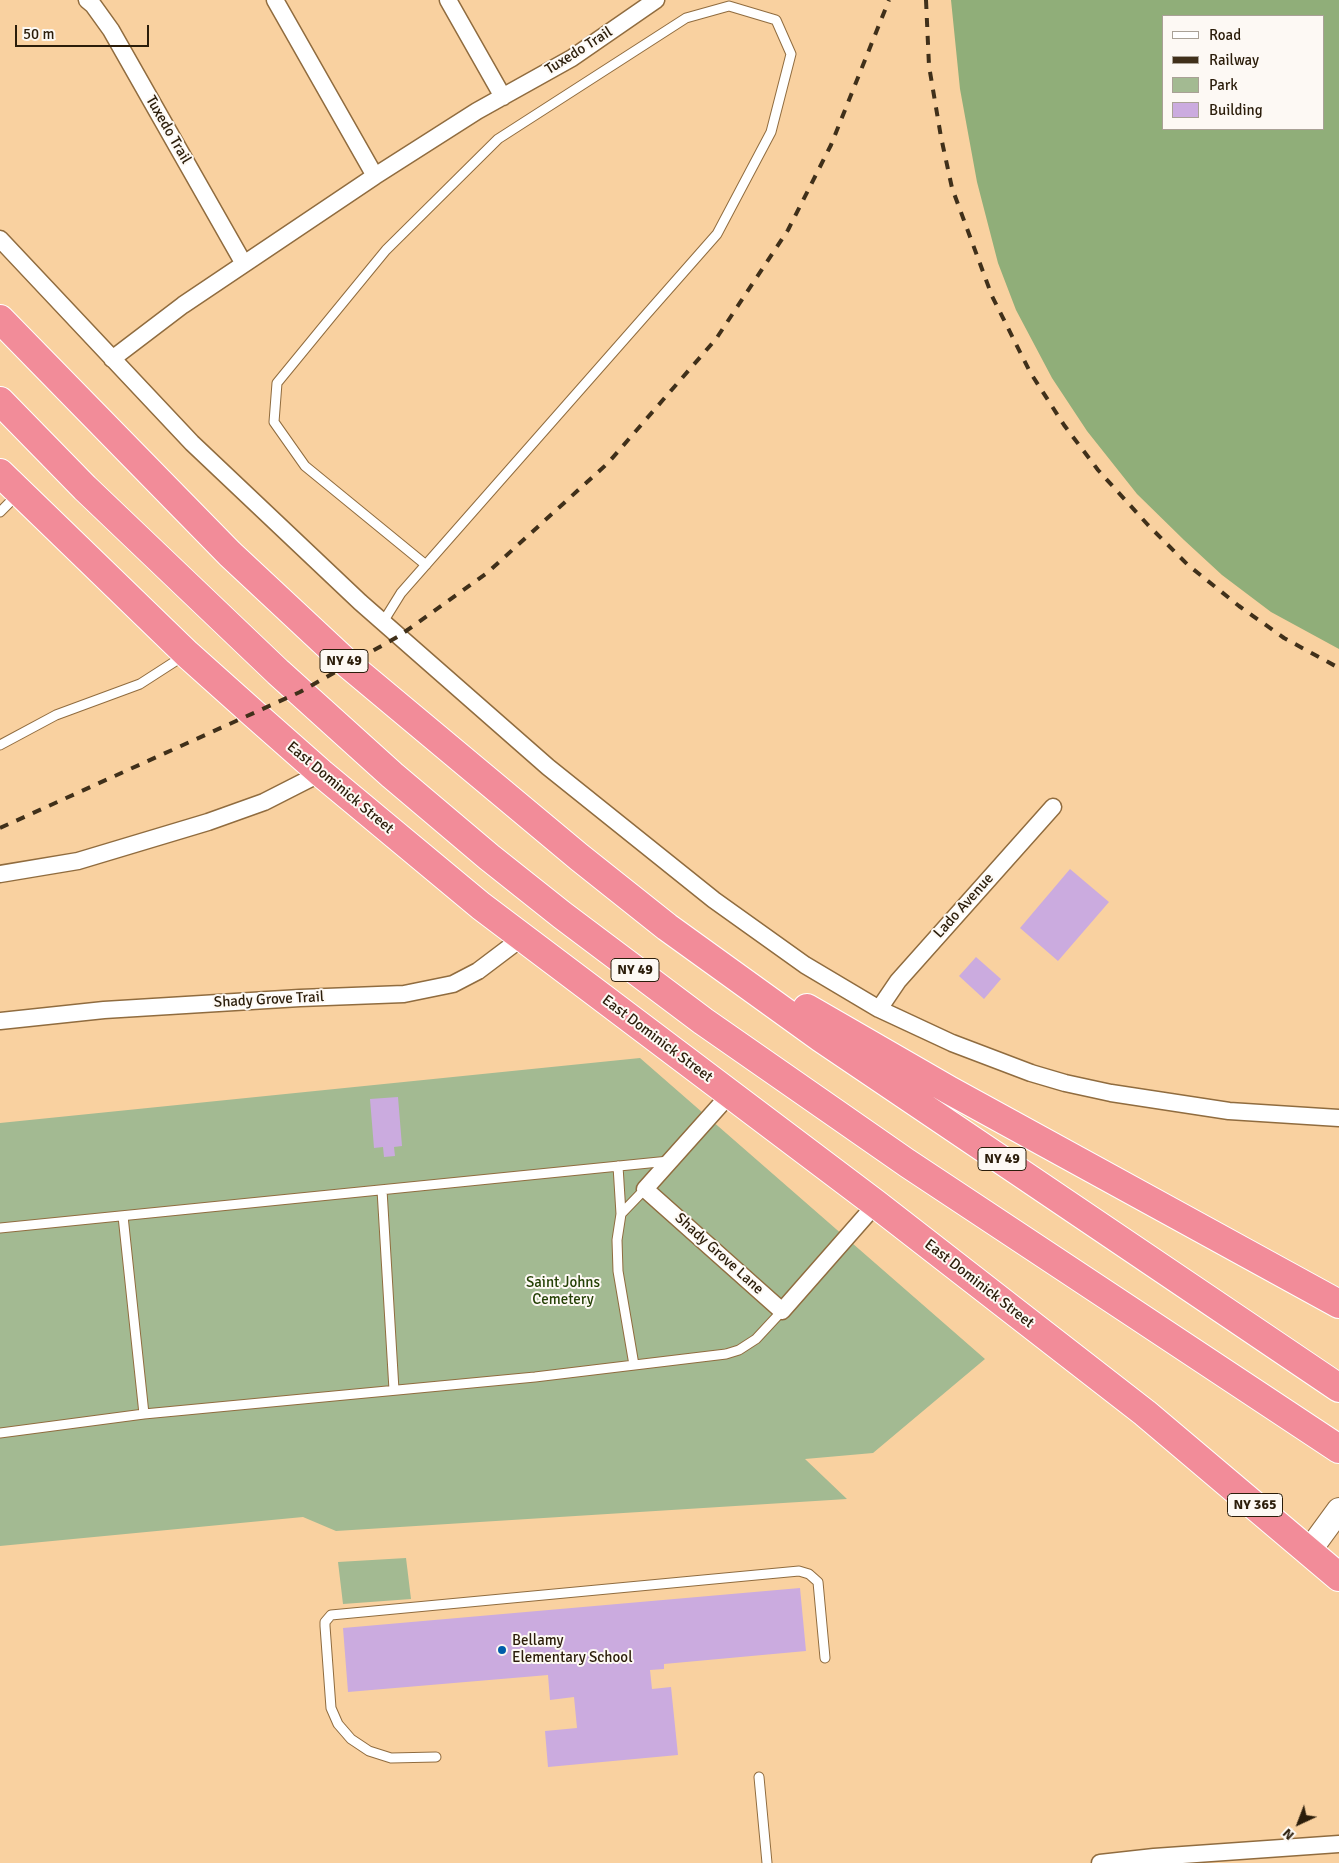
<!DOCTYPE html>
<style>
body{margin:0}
#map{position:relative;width:1339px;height:1863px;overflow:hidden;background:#f9d1a0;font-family:Signika,sans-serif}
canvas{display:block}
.legend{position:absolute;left:1162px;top:15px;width:162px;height:115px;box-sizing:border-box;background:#fdf9f4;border:1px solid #a9a196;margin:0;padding:6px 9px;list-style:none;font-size:15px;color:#2b1d0a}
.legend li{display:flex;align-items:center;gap:10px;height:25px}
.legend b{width:25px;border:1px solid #a9a196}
.north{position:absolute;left:1274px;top:1798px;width:50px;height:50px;-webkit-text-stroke:4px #fdf9f4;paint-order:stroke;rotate:223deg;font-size:14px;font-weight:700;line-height:20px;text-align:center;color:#2b1d0a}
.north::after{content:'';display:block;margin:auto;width:18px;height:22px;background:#2b1d0a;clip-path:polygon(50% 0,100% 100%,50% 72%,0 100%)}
.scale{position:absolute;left:15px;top:25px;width:134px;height:22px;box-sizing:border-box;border:2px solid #2b1d0a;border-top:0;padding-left:6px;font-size:15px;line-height:18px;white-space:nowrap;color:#2b1d0a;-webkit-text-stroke:4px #fdf9f4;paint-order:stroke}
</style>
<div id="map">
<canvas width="1339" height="1863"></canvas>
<ul class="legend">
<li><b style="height:6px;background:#fff"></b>Road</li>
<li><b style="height:6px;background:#40301a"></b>Railway</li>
<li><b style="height:14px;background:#a3ba92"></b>Park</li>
<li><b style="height:14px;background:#cbabdf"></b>Building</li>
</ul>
<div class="north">N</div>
<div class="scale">50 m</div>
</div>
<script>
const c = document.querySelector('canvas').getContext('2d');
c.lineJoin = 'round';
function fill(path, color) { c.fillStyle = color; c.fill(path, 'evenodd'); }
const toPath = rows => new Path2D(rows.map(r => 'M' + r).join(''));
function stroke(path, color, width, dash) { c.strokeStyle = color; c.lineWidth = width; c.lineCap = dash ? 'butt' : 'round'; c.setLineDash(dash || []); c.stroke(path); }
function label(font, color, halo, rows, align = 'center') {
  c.font = font + ' Signika,sans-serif'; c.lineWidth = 4; c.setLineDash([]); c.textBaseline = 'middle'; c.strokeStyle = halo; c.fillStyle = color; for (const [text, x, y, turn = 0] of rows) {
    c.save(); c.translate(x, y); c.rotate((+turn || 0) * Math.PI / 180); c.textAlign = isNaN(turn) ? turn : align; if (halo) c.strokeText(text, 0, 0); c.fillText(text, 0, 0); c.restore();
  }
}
fill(toPath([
 [640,1058,985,1359,873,1453,805,1459,847,1499,336,1531,303,1517,0,1546,0,1123],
 [406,1558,411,1599,343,1604,338,1562]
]), '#a3ba92');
fill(toPath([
 [951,0,1339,0,1339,649,1271,612,1222,575,1184,540,1137,494,1087,431,1052,378,1016,310,998,263,977,182,960,89],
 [1163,16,1323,16,1323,129,1163,129]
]), '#90ae79');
fill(toPath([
 [1070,869,1109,902,1058,961,1020,928],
 [976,957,1001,979,984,999,959,976],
 [398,1097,402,1146,394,1147,395,1156,384,1157,383,1147,374,1148,370,1099],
 [800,1588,806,1651,664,1664,664,1669,650,1670,652,1689,671,1687,678,1755,548,1767,545,1731,577,1728,574,1697,550,1700,548,1675,348,1692,343,1628]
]), '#cbabdf');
const lane = toPath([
 [0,512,18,494],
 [383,622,401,593,717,234,771,132,791,54,776,20,729,6,686,18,498,139,386,250,277,383,274,422,305,466,426,565],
 [0,745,56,715,140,684,185,655],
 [618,1166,621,1214],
 [382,1190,394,1390],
 [123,1216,144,1414],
 [0,1228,669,1161],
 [634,1365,618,1271,617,1240,621,1214,645,1189],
 [0,1433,144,1414,535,1377,726,1354,739,1350,756,1339,782,1311],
 [436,1757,391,1758,369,1751,351,1739,338,1724,331,1708,325,1626,325,1622,331,1615,799,1571,809,1574,818,1582,825,1658],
 [759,1777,767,1863]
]);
const street = toPath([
 [87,0,93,5,111,30,244,264],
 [275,0,375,176],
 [448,0,503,97],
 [0,239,192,443,360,602,548,767,714,900,805,965,879,1009,952,1043,1031,1073,1065,1083,1111,1093,1229,1111,1339,1118],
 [112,359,183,305,375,176,477,111,572,58,656,0],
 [0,874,78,861,208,822,264,802,321,773],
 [879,1009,898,981,1053,807],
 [0,1021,104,1010,300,998,404,994,453,984,478,971,523,937],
 [730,1094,645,1189,782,1311,876,1204],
 [1100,1863,1154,1857,1339,1844]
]);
const secondary = toPath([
 [1309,1551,1339,1510]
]);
const highway = toPath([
 [0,319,230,554,349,665,579,857,667,927,821,1038,1339,1388],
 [0,401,85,488,278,672,392,775,489,857,562,915,703,1021,907,1163,1339,1449],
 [0,473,187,654,253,713,321,773,481,906,876,1204,1145,1413,1339,1577],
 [807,1008,949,1090,1339,1304]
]);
stroke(lane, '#906c3f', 11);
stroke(street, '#906c3f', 19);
stroke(secondary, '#906c3f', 26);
stroke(highway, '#fff', 30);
stroke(lane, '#fff', 9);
stroke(street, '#fff', 16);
stroke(secondary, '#fff', 24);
stroke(highway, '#f28c99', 28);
stroke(toPath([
 [926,0,929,66,941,137,952,188,992,296,1030,372,1064,425,1098,470,1148,525,1188,565,1239,606,1284,638,1339,668],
 [0,828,300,692,399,636,487,573,608,463,716,339,788,230,831,145,889,0]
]), '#40301a', 4, [9, 9]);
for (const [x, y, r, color] of [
 [502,1650,5,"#005ca9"]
]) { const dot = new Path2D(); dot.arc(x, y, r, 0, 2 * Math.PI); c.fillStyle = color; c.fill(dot); stroke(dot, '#fdf9f4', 2); }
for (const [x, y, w] of [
 [344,661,48],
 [635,970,48],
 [1002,1159,48],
 [1255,1505,55]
]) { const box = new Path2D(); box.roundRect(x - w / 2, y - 11.5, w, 23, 4); c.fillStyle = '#fdf9f4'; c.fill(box); stroke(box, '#2b1d0a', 1); }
label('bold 14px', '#2b1d0a', null, [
 ["NY 49",344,661],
 ["NY 49",635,970],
 ["NY 49",1002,1159],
 ["NY 365",1255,1505]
]);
label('15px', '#2b1d0a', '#fdf9f4', [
 ["Tuxedo Trail",579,51,-32],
 ["Tuxedo Trail",168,130,60],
 ["East Dominick Street",340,788,40],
 ["Lado Avenue",964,906,-48],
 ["Shady Grove Trail",269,1000,-3],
 ["East Dominick Street",657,1039,37],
 ["Shady Grove Lane",719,1254,42],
 ["East Dominick Street",979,1284,38]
]);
label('15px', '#254106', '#fdf9f4', [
 ["Saint Johns",563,1283],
 ["Cemetery",563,1300]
]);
label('15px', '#2b1d0a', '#fdf9f4', [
 ["Bellamy",512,1641],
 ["Elementary School",512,1658]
], 'left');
</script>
